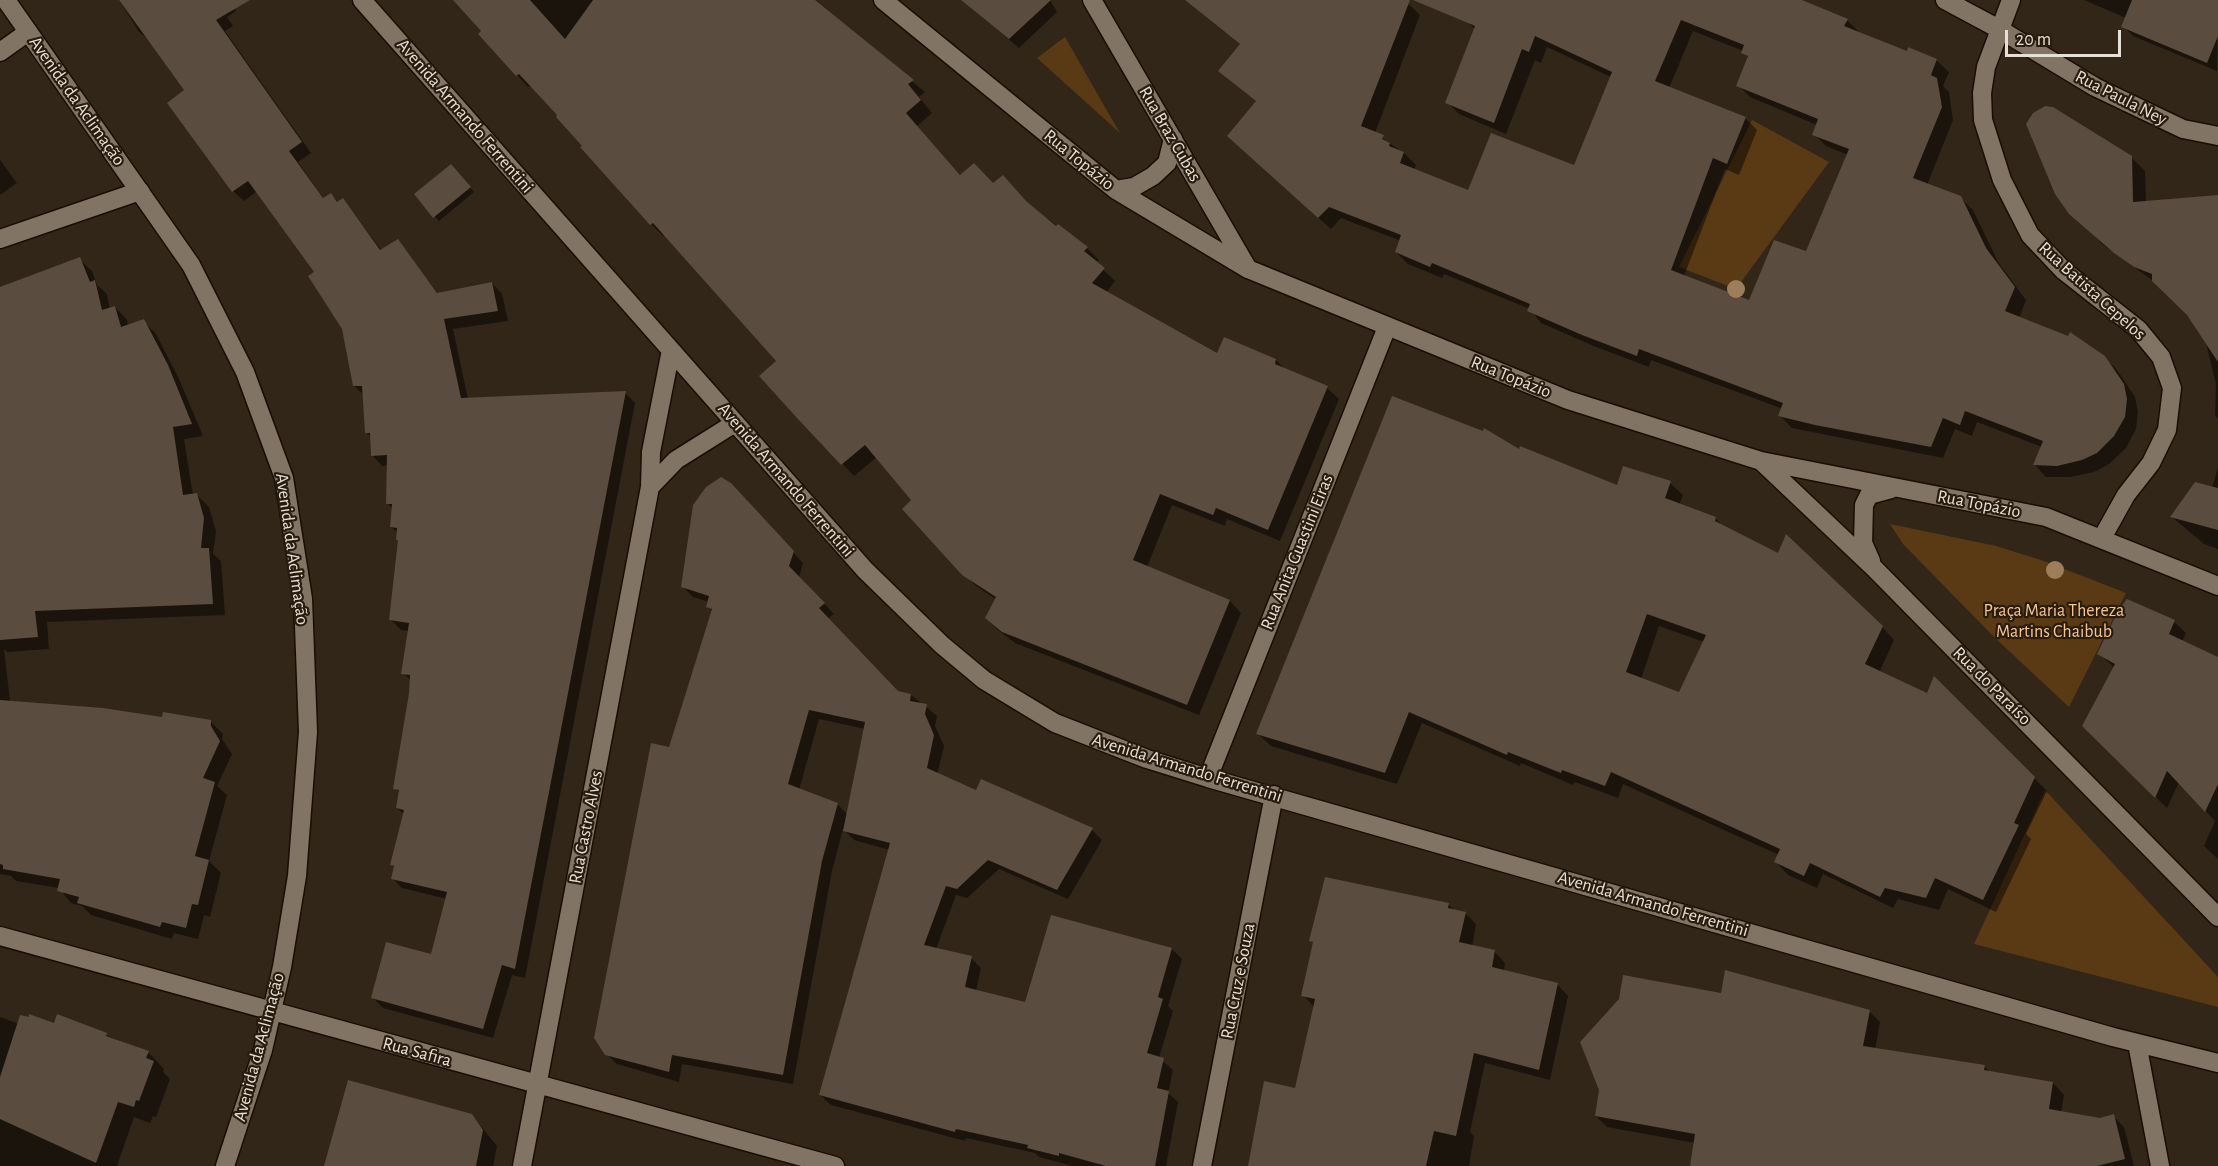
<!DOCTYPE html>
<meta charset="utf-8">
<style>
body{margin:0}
#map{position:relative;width:2218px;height:1166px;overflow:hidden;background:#322619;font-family:"Alegreya Sans",sans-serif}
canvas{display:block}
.scale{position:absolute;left:2005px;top:30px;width:116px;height:27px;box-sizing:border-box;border:3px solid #e8e0d8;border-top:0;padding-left:8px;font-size:18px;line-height:21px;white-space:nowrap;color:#e8e0d8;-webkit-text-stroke:4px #281c0f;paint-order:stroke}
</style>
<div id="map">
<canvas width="2218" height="1166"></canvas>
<div class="scale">20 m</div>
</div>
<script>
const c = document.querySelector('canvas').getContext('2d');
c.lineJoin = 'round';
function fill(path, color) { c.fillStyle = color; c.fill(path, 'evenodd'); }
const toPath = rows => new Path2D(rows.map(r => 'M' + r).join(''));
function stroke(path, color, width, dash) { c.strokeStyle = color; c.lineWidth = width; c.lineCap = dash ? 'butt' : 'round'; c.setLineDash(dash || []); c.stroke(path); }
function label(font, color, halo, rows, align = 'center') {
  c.font = font + ' "Alegreya Sans",sans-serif'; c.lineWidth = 4.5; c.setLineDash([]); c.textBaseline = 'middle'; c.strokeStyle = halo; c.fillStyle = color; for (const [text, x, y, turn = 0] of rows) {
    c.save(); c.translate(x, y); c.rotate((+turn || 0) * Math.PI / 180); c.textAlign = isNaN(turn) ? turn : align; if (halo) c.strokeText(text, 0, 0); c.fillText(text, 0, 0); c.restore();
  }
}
fill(toPath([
 [1065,37,1102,102,1120,133,1037,58],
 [1752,120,1829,162,1736,289,1679,267],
 [1890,524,1996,546,2044,561,2126,593,2069,707,1995,638,1903,544],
 [2045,790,2218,977,2218,1007,1974,944]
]), '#5a3a14');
fill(toPath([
 [119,0,229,0,236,11,227,17,233,26,225,31,311,153,298,162,324,199,331,195,339,203,343,199,382,251,397,241,439,295,492,283,502,294,508,321,453,329,468,399,625,393,635,403,525,978,512,975,493,1038,383,1008,373,998,432,956,447,899,402,888,392,878,395,868,391,865,404,814,397,808,400,793,395,788,411,681,403,673,409,631,401,630,391,620,399,542,398,533,391,527,393,509,388,504,388,465,382,466,372,455,371,437,366,432,364,395,354,386,344,328,316,273,257,191,244,201,233,191,169,103,186,90,151,41,139,32],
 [460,0,781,0,829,13,925,92,919,97,932,113,917,126,961,176,993,185,1030,206,1087,248,1099,260,1096,263,1115,281,1106,293,1218,355,1276,360,1286,370,1327,388,1339,399,1280,541,1227,519,1225,526,1172,505,1147,567,1230,601,1241,613,1199,715,1015,643,998,630,986,618,997,600,976,586,963,573,914,500,877,457,854,476,798,417,778,361,665,234,663,236,651,224,582,148,584,146,531,85,528,87,517,75],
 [962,0,1050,0,1057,12,1019,48],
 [1185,0,1404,0,1420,15,1375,133,1404,153,1416,165,1414,170,1469,192,1574,166,1611,77,1547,47,1541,63,1535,60,1506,134,1459,114,1447,102,1476,30,1467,22,1475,0,1797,0,1847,20,1859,32,1907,53,1936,60,1949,72,1943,86,1949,92,1953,120,1927,185,1960,198,1973,210,1998,262,2026,300,2019,318,2104,357,2117,370,2135,397,2138,412,2136,429,2126,448,2109,464,2094,472,2070,477,2046,477,2035,465,2042,447,1977,422,1972,436,1955,429,1943,458,1792,428,1780,416,1783,409,1651,360,1649,367,1596,347,1541,323,1530,309,1444,274,1442,278,1408,264,1396,252,1401,241,1341,218,1331,229,1241,148,1257,102,1220,71,1241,45],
 [1693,31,1743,51,1749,59,1738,85,1750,97,1817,125,1814,134,1826,146,1848,155,1807,253,1750,302,1684,276,1725,169,1739,175,1757,130,1745,118,1669,88],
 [2084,0,2218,0,2217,71,2133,36,2123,26,2126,18],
 [2028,124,2131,157,2145,171,2146,203,2218,197,2218,419,2215,415,2216,384,2205,339,2189,315,2156,283,2102,244,2056,193],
 [0,160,17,183,0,195],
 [455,171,474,192,439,221,416,195],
 [79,259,92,271,97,285,107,294,110,309,115,307,127,320,128,326,143,321,156,334,179,379,203,436,184,439,193,495,196,494,209,507,216,531,213,554,221,561,225,615,47,622,49,649,7,652,4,649,10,701,211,722,223,734,222,739,232,754,217,786,227,795,209,861,221,873,210,917,204,915,198,939,174,933,172,939,91,915,82,906,71,903,59,888,16,881,11,876,0,874,0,289],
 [1520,452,1618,487,1624,468,1670,483,1683,495,1679,505,1715,518,1724,527,1882,627,1894,640,1879,673,1927,695,1935,678,2047,791,2026,834,2031,839,1996,912,1948,889,1939,910,1898,899,1893,908,1823,874,1817,888,1788,875,1776,862,1779,855,1623,784,1618,798,1575,782,1573,785,1521,763,1520,766,1422,723,1397,784,1271,746,1258,734],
 [1659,626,1704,642,1680,694,1641,679],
 [2218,467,2218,549,2204,544,2172,517,2212,488],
 [741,495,803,563,799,577,834,614,827,619,898,693,911,695,937,716,935,726,944,746,937,775,977,792,981,781,1092,830,1102,840,1068,899,999,869,967,898,956,895,936,949,971,958,981,968,976,991,1026,1004,1172,949,1182,959,1168,1006,1173,1011,1159,1058,1173,1070,1168,1093,1178,1102,1166,1166,1073,1166,1039,1157,1035,1153,966,1138,965,1141,831,1105,820,1095,890,850,854,840,843,829,832,871,793,1084,682,1064,679,1082,617,1064,606,1054,670,749,713,612,708,606,709,602,693,597,683,587],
 [819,719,865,729,847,814,837,804,799,790],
 [2174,622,2186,633,2182,642,2218,660,2218,859,2204,846,2215,821,2179,782,2167,808,2083,726,2115,668,2099,654],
 [1448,904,1455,911,1465,913,1476,924,1472,947,1494,951,1505,963,1504,972,1557,984,1568,996,1550,1080,1485,1063,1470,1132,1474,1136,1469,1166,1250,1166,1296,1089,1314,1007,1303,995,1314,944,1311,941],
 [1722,995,1869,1011,1880,1022,1875,1050,1984,1066,1991,1073,2053,1083,2064,1095,2061,1113,2100,1120,2113,1116,2124,1127,2134,1166,1691,1166,1695,1143,1607,1127,1596,1116],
 [58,1016,148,1052,164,1069,163,1072,170,1079,156,1117,153,1116,150,1123,134,1117,117,1166,0,1166,0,1017,19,1024,55,1025],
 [472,1115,497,1146,493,1166,325,1166]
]), '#0007');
fill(toPath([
 [119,0,250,0,216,20,302,142,289,151,323,198,331,193,337,202,343,198,380,250,398,239,437,293,492,282,498,311,444,319,461,398,626,391,515,969,502,965,483,1029,371,998,386,942,431,954,447,892,391,879,394,866,390,865,404,810,396,808,399,790,393,789,409,693,410,675,401,674,409,623,389,620,398,540,396,540,397,528,390,527,392,504,386,504,387,455,371,456,370,433,365,433,362,386,353,386,342,329,308,276,314,272,248,181,232,192,167,103,184,90],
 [453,0,530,0,565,39,593,0,815,0,914,80,908,84,921,100,906,113,960,175,974,163,993,183,1003,175,1026,201,1056,226,1058,224,1088,247,1084,251,1105,268,1092,283,1217,353,1224,337,1276,359,1275,364,1328,386,1268,530,1216,508,1213,515,1160,494,1133,560,1230,600,1187,705,1002,632,985,618,996,597,962,575,902,509,911,500,865,445,841,465,797,418,759,376,776,361,653,223,650,225,580,147,582,146,556,117,557,115,519,74,516,76,478,34,481,31],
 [961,0,1051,0,1009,39],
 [1185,0,1410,0,1361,126,1384,135,1382,139,1390,143,1389,146,1404,152,1400,163,1468,190,1491,133,1574,165,1612,72,1535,36,1529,52,1522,49,1494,123,1445,103,1475,26,1413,0,1802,0,1848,19,1844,26,1907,51,1908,47,1937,59,1931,75,1937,78,1942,107,1913,178,1961,196,1986,248,2015,287,2005,311,2068,336,2070,332,2105,356,2124,384,2127,399,2125,417,2114,436,2097,453,2082,460,2057,466,2033,465,2043,441,1965,411,1960,425,1943,418,1931,447,1815,425,1778,416,1783,403,1639,349,1637,356,1582,335,1527,311,1530,304,1432,263,1430,267,1395,252,1401,235,1329,207,1318,218,1227,136,1256,101,1218,71,1240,44],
 [1681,20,1744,45,1741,53,1748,56,1736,86,1818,119,1812,135,1849,149,1806,251,1774,240,1749,300,1671,270,1713,158,1727,164,1746,117,1655,81],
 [2132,0,2218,0,2218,36,2207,63,2121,27],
 [2045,106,2053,107,2132,156,2133,202,2218,195,2218,362,2187,315,2152,281,2152,274,2134,267,2114,253,2069,214,2055,194,2026,124,2033,113],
 [451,164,471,187,433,218,414,194],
 [80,257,90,282,95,280,102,310,115,306,121,327,144,319,168,365,192,424,173,427,183,495,197,493,204,518,201,548,209,548,213,604,35,611,38,637,0,640,0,287],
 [1392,396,1483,431,1484,428,1519,449,1520,446,1617,485,1623,466,1671,481,1665,498,1716,517,1715,521,1778,553,1786,534,1883,626,1865,664,1927,693,1934,676,2035,777,2014,823,2019,825,1983,900,1935,878,1926,898,1885,888,1880,897,1810,863,1804,876,1774,862,1780,849,1611,772,1605,786,1562,770,1561,773,1508,752,1507,755,1409,712,1385,773,1256,734],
 [1647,614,1706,635,1679,692,1626,672],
 [721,477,731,483,794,551,789,566,825,603,819,608,898,691,911,694,910,701,927,704,925,714,934,735,927,768,976,790,981,779,1093,828,1057,890,988,860,957,889,946,886,924,945,972,956,965,987,1025,1002,1051,915,1172,948,1158,997,1163,999,1147,1053,1164,1058,1157,1088,1169,1091,1155,1166,1106,1166,1059,1153,1059,1156,1027,1148,1028,1145,956,1129,955,1132,819,1095,890,843,843,831,865,722,809,710,788,784,838,803,822,861,783,1075,672,1055,669,1072,605,1055,594,1038,651,743,669,747,712,609,706,607,709,596,681,587,693,505,706,487],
 [2195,482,2218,488,2218,530,2170,517],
 [2127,599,2175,620,2169,634,2218,657,2218,784,2205,812,2167,771,2155,798,2082,726,2115,664,2097,654,2119,609],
 [0,700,103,708,162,717,163,712,211,720,211,726,220,741,203,778,215,782,195,856,209,860,198,905,192,904,186,928,162,922,160,927,77,903,79,897,57,891,60,879,3,869,3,865,0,864],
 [1325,877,1449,903,1448,908,1466,912,1459,942,1495,950,1492,967,1558,983,1539,1070,1474,1053,1456,1136,1434,1131,1426,1166,1248,1166,1264,1081,1295,1088,1315,999,1301,996,1313,942,1309,941],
 [1725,970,1870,1010,1863,1046,1985,1065,1984,1070,2053,1082,2049,1109,2100,1118,2114,1114,2125,1159,2097,1166,1690,1166,1695,1134,1595,1116,1599,1090,1580,1042,1619,999,1623,975,1721,993],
 [29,1014,54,1023,57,1014,107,1033,106,1036,149,1051,146,1058,154,1061,139,1101,136,1100,134,1107,118,1102,96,1163,0,1119,0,1077,20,1015,29,1017],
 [348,1080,472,1114,483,1130,476,1166,324,1166]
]), '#5a4c3e');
const lane = toPath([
 [0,52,28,32],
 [0,239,140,191]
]);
const street = toPath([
 [362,0,865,570,942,645,984,680,1055,723,1147,759,1208,778,2113,1037,2218,1063],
 [1092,0,1248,269],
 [1945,0,1999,29,2095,87,2183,129,2218,136],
 [2011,0,1986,67,1982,93,1983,120,2002,180,2030,235,2064,271,2138,329,2161,357,2172,388,2167,430,2151,463,2126,495,2102,538],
 [650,487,676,460,735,423],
 [1208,778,1387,327],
 [0,936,835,1166],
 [2137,1043,2160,1166],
 [522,1166,650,487,651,452,671,350],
 [1202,1166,1274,795]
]);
const secondary = toPath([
 [6,0,191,265,245,372,284,478,303,599,308,732,297,876,282,967,263,1050,225,1166],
 [883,0,1116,190,1248,269,1568,400,1761,461,2046,517,2218,586],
 [1116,190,1134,187,1153,176,1167,163,1173,139],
 [1761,461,1874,568,2218,917],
 [1871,561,1863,543,1864,505,1869,495,1891,489]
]);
stroke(lane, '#1a0e04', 21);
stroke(street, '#1a0e04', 21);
stroke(secondary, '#1a0e04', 21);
stroke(lane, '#827465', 18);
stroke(street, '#827465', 18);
stroke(secondary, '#827465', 18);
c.fillStyle = '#9e7d5a';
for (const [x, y] of [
 [1736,289],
 [2055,570]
]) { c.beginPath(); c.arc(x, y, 9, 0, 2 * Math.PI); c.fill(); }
label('18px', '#e8e0d8', '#281c0f', [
 ["Rua Paula Ney",2121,98,27],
 ["Avenida da Aclimação",77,101,55],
 ["Avenida Armando Ferrentini",465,116,49],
 ["Rua Braz Cubas",1170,134,60],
 ["Rua Topázio",1079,160,39],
 ["Rua Batista Cepelos",2092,291,42],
 ["Rua Topázio",1511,377,22],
 ["Avenida Armando Ferrentini",786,480,49],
 ["Rua Topázio",1979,504,11],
 ["Avenida da Aclimação",292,549,82],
 ["Rua Anita Guastini Eiras",1297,552,-68],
 ["Rua do Paraíso",1992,686,45],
 ["Avenida Armando Ferrentini",1187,768,17],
 ["Rua Castro Alves",586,827,-79],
 ["Avenida Armando Ferrentini",1653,904,16],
 ["Rua Cruz e Souza",1238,981,-79],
 ["Avenida da Aclimação",259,1047,-75],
 ["Rua Safira",417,1052,15]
]);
label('18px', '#f6c590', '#281c0f', [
 ["Praça Maria Thereza",2054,611],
 ["Martins Chaibub",2054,632]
]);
</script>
